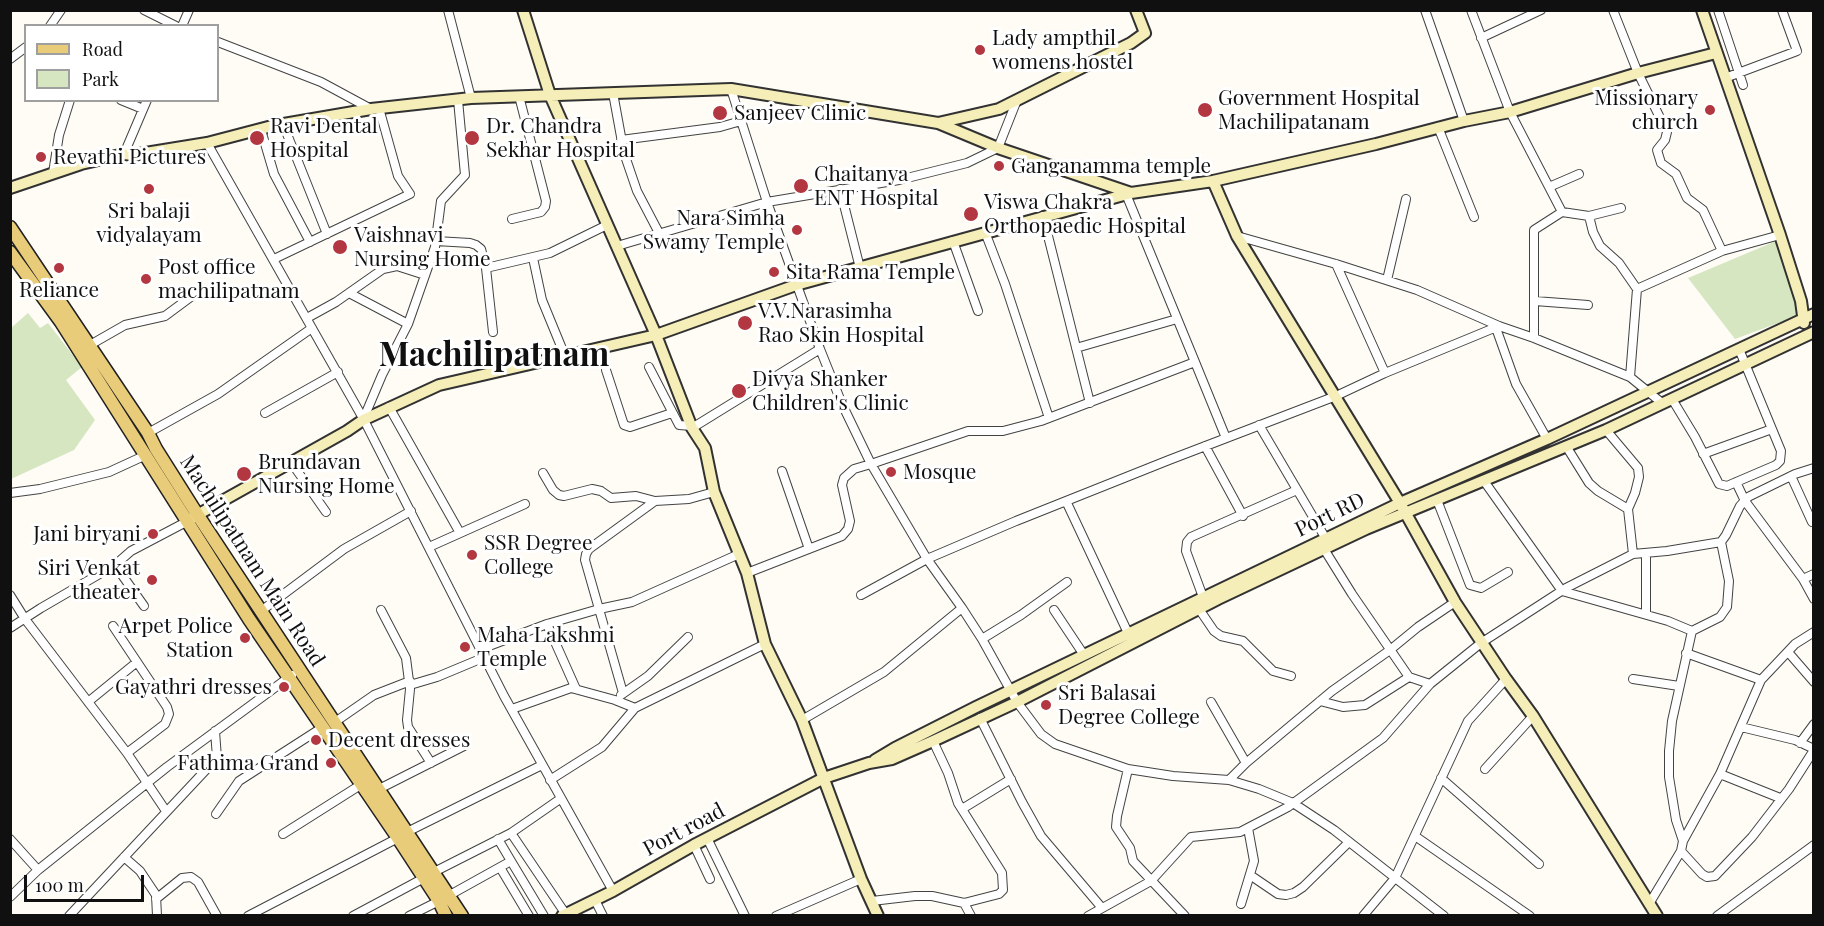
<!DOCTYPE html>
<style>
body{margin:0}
#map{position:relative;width:1824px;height:926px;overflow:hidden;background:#fefcf5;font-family:"Playfair Display",serif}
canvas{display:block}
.frame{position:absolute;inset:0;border:12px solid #101010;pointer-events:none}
.legend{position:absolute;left:24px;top:24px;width:195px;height:78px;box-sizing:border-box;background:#fff;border:2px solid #9f9f9f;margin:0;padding:8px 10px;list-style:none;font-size:18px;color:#101010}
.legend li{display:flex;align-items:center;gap:12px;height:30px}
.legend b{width:30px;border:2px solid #9f9f9f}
.scale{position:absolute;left:24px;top:875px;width:120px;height:27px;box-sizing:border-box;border:3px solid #101010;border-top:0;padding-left:8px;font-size:18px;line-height:21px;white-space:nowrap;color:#101010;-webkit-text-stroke:4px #fff;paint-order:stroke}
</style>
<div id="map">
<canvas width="1824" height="926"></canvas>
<div class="frame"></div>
<ul class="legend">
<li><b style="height:8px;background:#e9cc7a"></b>Road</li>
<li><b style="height:16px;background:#d5e6c1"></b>Park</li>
</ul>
<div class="scale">100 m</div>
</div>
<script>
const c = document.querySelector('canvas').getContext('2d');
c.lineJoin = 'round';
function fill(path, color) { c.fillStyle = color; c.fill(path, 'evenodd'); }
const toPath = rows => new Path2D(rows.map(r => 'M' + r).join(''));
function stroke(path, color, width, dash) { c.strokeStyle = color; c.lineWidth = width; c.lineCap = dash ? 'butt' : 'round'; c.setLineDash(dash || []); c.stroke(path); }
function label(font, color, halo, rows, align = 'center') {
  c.font = font + ' "Playfair Display",serif'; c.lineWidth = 6; c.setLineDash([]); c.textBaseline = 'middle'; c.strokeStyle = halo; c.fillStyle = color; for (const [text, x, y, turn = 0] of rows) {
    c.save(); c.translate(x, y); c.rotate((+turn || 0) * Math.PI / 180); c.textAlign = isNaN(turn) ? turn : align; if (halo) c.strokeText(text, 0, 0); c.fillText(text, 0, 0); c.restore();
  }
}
fill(toPath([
 [1776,241,1797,306,1797,316,1735,339,1688,278],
 [28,313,40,328,48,323,82,367,66,380,95,420,74,450,11,479,11,328]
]), '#d5e6c1');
const street = toPath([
 [144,10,176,26],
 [448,10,471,98],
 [1425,10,1464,121],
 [1471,10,1510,112,1562,212,1534,230,1534,338],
 [1613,10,1638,73,1667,132,1665,140,1657,150,1661,163,1676,174,1687,198,1703,210,1722,251],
 [1718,10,1743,85],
 [50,26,61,10],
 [182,26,189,10],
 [1481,38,1541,10],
 [218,42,321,82,371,109],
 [10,59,26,47],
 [1725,78,1797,51,1782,10],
 [731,89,767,202,820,349],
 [613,93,624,153,637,191,659,233],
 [121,100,143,109],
 [283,124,327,234],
 [1438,127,1474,217],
 [261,130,274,174,310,242],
 [621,140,720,127,741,121],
 [207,143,364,420,504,696,613,891],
 [124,154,147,100],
 [53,173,59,135,70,100],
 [1549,187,1579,174],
 [840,189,860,268],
 [1126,194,1195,362],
 [1562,212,1589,216,1621,208],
 [1043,216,1090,403],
 [1589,216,1593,232,1600,246,1619,263,1637,289],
 [512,219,541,212,545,207,546,201,519,96],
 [985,232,1005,284,1049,418],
 [1237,236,1336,264,1417,290,1499,326,1534,338,1630,377,1662,403],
 [436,241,470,243,476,245,481,249,486,268,493,332],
 [953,241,978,311],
 [617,246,767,202,899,180,967,163,998,148,1017,100],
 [533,258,542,300,565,356],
 [274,259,410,194,398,176,379,108],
 [1336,264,1385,373],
 [486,268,550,253,607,225],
 [1387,280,1406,199],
 [349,293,408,324],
 [1535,301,1588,305],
 [307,318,336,302,383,269,397,266,425,275],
 [1496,328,1516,384,1547,439],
 [90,345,125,325,165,316,192,296],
 [1076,348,1177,319],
 [649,367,679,425,692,426],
 [606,370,624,425,630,427,672,413],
 [1630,377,1637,289,1722,251,1780,235],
 [1672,399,1695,437,1719,484,1727,486,1776,465,1780,461,1781,451,1739,349],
 [389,407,460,533],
 [265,413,338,372],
 [363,420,382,375,408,324,435,247,441,201,465,175,458,100],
 [1259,425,1326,539],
 [692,428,820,349,842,404,871,464,854,469,844,478,842,485,850,521,848,529,842,536,747,573],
 [1606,430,1638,468,1639,477,1635,493,1628,509,1633,554],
 [148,433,218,394,312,328],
 [1205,446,1243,516],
 [1566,446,1589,483,1598,491,1628,509],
 [1703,454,1772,429],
 [291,462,326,512],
 [782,471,809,549],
 [543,473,553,490,559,495,564,496,592,489,601,491,611,498,636,496,655,501],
 [1791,476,1812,522],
 [1484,481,1562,591,1668,621,1692,631,1672,721,1669,751,1669,777,1676,820,1683,841,1681,851,1649,904],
 [1736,482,1745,501,1803,579,1814,599],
 [10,493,40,489,109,472,146,455],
 [1437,500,1470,585,1481,588,1508,572],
 [1066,501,1128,633],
 [429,547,525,504],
 [1324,549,1352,594,1409,677,1430,684],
 [1646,553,1646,614],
 [115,565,144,606],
 [1803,579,1814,574],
 [10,595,25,619,127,753,166,811],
 [861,595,927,559,1016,521,1169,460,1336,396,1385,373,1499,326],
 [1203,597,1186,551,1187,542,1191,537,1297,490],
 [962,608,982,639,1017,702,1041,734,1055,744,1128,769,1173,776,1229,780,1259,789,1293,803,1334,830,1444,916],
 [1199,609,1214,631,1221,636,1243,641,1273,671,1291,676],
 [381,610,406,658,410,689,407,720,408,727,431,763],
 [1054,610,1084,655],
 [261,611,344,549,411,511],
 [547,624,576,689],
 [113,626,167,707,169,714,165,724,127,753],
 [10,628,41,608,115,565,131,551,188,521],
 [1692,631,1720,617,1727,607,1729,581,1721,542],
 [982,639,1021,615,1067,582],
 [481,649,547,624,599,609,585,560,586,554,589,549,655,501,689,499,714,492],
 [1788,652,1814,682],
 [1633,679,1679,686],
 [1761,680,1795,644,1814,632],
 [410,685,437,677,485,657],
 [623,693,599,609,632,602,739,554],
 [621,695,648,676,688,637],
 [1320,701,1343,707,1365,705,1409,677],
 [88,702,137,662],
 [1211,702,1246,763],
 [512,709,571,688,615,700,635,708],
 [980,718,1022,802,1041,836,1102,908],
 [802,720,884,672,962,608,927,559,871,464,968,431,1003,431,1041,421,1195,362,1226,438],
 [335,722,374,695,410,681],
 [1741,727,1795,740,1814,749],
 [1800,743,1814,724],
 [1128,769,1117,816,1116,827,1130,848,1133,861,1185,916],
 [1485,769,1533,716],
 [1720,774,1780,798],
 [1441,778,1539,864],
 [550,780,602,747,635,708,765,644],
 [1229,780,1246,763,1332,691,1390,650,1418,627,1455,602],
 [379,789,464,746],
 [962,809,1011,779],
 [216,814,239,781,323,727],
 [407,832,542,765],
 [511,833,567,916],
 [283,834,362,784],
 [1415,836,1530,916],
 [707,838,745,916],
 [10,839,38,870],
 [498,839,511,861],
 [1683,841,1720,774,1761,680,1686,653],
 [694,845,710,879],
 [1681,851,1702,874,1707,877,1715,876,1752,837,1789,789,1814,750],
 [124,857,140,871,156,895,157,916],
 [501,869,529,916],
 [434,872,511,833,560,799],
 [1250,875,1278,894,1286,895,1294,893,1303,887,1349,842],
 [448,896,511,861,544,916],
 [10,897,38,870,167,767,292,675],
 [156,899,182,878,191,877,198,882,217,916],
 [595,900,603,916],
 [872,901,915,896,932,896,964,903,999,894,1003,890,1002,873,958,803,948,773,933,741],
 [964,903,971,916],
 [1241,904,1254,861,1248,828],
 [69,916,217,758,215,731],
 [248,916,398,838],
 [353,916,424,878],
 [409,916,439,901],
 [776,916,861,879],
 [1088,916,1151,881,1191,837,1240,832,1288,807,1383,738,1430,684,1481,643,1566,588,1633,554,1667,551,1721,542,1726,535,1740,506,1748,497,1795,474,1814,468],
 [1363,916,1395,878,1468,721,1506,679],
 [1717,916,1814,845]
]);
const secondary = toPath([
 [523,10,550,95,656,335,692,428,705,448,714,492,747,573,765,644,802,720,861,879,878,916],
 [1702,10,1780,235,1801,301,1804,323],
 [938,123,998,148,1131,193,1213,181,1237,236,1400,503,1455,602,1506,679,1533,716,1657,916],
 [1213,181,1376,144,1464,121,1510,112,1638,73,1716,53],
 [10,188,81,164,124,154,133,155,207,143,272,126,371,109,471,98,731,89,938,123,999,109,1131,43,1145,33,1136,10],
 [190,519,347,431,363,420,439,385,656,335,796,285,1131,193],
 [875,760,895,748,976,707,1400,503,1547,439,1814,314],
 [562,916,613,891,694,845,824,778,869,763,892,759,933,741,1017,702,1218,599,1366,529,1606,430,1814,332]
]);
const primary = toPath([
 [10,227,148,433,156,449,197,514,462,916],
 [10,252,61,322,249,619,398,838,439,901,446,916]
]);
stroke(street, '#434343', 10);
stroke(secondary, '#323232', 14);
stroke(primary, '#212121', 15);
stroke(street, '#fff', 8);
stroke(secondary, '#f6eeb8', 10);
stroke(primary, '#e9cc7a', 12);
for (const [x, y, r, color] of [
 [980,50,6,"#b23740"],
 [1205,110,8,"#b23740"],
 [1710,110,6,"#b23740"],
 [720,113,8,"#b23740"],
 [257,138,8,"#b23740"],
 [472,138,8,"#b23740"],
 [41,157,6,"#b23740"],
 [999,166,6,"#b23740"],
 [801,186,8,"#b23740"],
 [149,189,6,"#b23740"],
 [971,214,8,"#b23740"],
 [797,230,6,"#b23740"],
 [340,247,8,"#b23740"],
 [59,268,6,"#b23740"],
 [774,272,6,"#b23740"],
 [146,279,6,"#b23740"],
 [745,323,8,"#b23740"],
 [739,391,8,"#b23740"],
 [891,472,6,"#b23740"],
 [244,474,8,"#b23740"],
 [153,534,6,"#b23740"],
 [472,555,6,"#b23740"],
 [152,580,6,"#b23740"],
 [245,638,6,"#b23740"],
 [465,647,6,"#b23740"],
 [284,687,6,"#b23740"],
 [1046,705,6,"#b23740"],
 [316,740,6,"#b23740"],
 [331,763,6,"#b23740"]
]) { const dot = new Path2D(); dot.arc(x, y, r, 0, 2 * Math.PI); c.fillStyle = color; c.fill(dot); stroke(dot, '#fff', 2); }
label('21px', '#101010', '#fff', [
 ["Lady ampthil",992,38],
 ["womens hostel",992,62],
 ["Government Hospital",1218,98],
 ["Machilipatanam",1218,122],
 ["Missionary",1698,98,"right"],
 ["church",1698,122,"right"],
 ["Sanjeev Clinic",734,113],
 ["Ravi Dental",270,126],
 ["Hospital",270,150],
 ["Dr. Chandra",486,126],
 ["Sekhar Hospital",486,150],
 ["Revathi Pictures",53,157],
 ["Ganganamma temple",1011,166],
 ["Chaitanya",814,174],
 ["ENT Hospital",814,198],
 ["Viswa Chakra",984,202],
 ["Orthopaedic Hospital",984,226],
 ["Sri balaji",149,211,"center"],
 ["vidyalayam",149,235,"center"],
 ["Nara Simha",785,218,"right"],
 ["Swamy Temple",785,242,"right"],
 ["Vaishnavi",354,235],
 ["Nursing Home",354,259],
 ["Post office",158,267],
 ["machilipatnam",158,291],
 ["Sita Rama Temple",786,272],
 ["Reliance",59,290,"center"],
 ["V.V.Narasimha",758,311],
 ["Rao Skin Hospital",758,335],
 ["Divya Shanker",752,379],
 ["Children's Clinic",752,403],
 ["Brundavan",258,462],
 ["Nursing Home",258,486],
 ["Mosque",903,472],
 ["Jani biryani",141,534,"right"],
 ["SSR Degree",484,543],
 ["College",484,567],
 ["Siri Venkat",140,568,"right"],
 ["theater",140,592,"right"],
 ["Arpet Police",233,626,"right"],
 ["Station",233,650,"right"],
 ["Maha Lakshmi",477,635],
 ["Temple",477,659],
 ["Gayathri dresses",272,687,"right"],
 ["Sri Balasai",1058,693],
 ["Degree College",1058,717],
 ["Decent dresses",328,740],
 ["Fathima Grand",319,763,"right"]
], 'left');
label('21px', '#101010', '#fff', [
 ["Port RD",1330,515,-26],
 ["Machilipatnam Main Road",252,561,57],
 ["Port road",684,830,-28]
]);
label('bold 33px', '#101010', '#fff', [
 ["Machilipatnam",494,356]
]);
</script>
